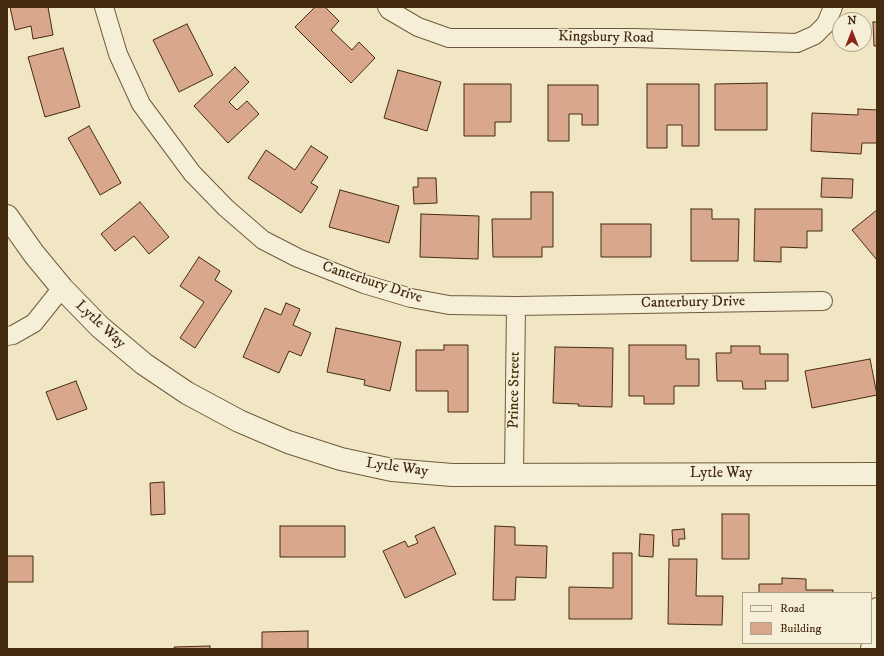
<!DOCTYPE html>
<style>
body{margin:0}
#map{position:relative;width:884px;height:656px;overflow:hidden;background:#f0e6c3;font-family:"IM FELL DW Pica",serif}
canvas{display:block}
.frame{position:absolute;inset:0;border:8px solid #442b0f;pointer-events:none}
.legend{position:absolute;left:742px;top:592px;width:130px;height:52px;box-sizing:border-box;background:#f5efd8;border:1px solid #aea188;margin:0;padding:5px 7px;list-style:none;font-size:12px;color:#442b0f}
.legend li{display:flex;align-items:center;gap:8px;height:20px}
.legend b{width:20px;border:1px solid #aea188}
.north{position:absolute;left:832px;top:12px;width:40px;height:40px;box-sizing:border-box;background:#f5efd8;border:1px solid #aea188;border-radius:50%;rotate:0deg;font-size:11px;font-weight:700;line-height:16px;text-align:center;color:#442b0f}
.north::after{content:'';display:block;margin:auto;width:14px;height:18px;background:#8f2418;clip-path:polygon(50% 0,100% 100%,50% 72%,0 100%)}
</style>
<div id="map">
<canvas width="884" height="656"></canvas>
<div class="frame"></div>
<ul class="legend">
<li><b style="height:5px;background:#f5efd8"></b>Road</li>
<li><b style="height:11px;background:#d9a78c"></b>Building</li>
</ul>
<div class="north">N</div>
</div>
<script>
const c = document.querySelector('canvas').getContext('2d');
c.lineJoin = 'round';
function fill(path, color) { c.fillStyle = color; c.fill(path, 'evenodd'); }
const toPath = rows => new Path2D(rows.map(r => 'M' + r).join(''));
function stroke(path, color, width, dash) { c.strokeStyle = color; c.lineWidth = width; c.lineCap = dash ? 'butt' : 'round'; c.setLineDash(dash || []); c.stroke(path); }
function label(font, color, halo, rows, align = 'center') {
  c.font = font + ' "IM FELL DW Pica",serif'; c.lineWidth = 3; c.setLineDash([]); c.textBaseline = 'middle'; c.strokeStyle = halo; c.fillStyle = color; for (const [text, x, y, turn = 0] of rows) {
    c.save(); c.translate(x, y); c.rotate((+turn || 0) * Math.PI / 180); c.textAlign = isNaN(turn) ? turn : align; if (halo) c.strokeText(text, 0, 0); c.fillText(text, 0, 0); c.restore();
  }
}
const building = toPath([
 [10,7,48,7,53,35,33,39,31,26,15,30,10,7],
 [315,7,325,7,339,21,331,30,352,50,359,42,375,58,351,83,295,27,315,7],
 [873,22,877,22,877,46,874,46,873,22],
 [187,24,213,75,179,92,153,40,187,24],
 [63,48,80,107,45,117,28,57,63,48],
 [235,67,249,82,229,102,237,110,247,101,259,114,228,143,194,106,235,67],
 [398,70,441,82,427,131,384,118,398,70],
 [767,83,767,130,715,130,715,84,767,83],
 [464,84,511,84,511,122,495,122,495,136,464,136,464,84],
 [647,84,699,84,699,146,682,146,682,125,667,125,667,148,647,148,647,84],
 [548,85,598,85,598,125,582,125,582,114,569,114,569,141,548,141,548,85],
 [858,109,877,110,877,143,862,143,861,154,811,151,812,113,858,115,858,109],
 [89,126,121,183,100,195,68,138,89,126],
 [311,146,328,157,311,183,318,187,301,213,248,178,266,150,295,170,311,146],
 [418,178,436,178,437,203,414,204,413,187,418,187,418,178],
 [822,178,853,179,852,198,821,197,822,178],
 [340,190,399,206,389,243,329,227,340,190],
 [531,192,553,192,553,247,542,247,542,257,493,257,492,219,531,219,531,192],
 [140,202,169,237,149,254,134,236,115,251,101,234,140,202],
 [691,209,712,209,712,219,739,219,738,261,691,261,691,209],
 [755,209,822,209,822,231,807,231,807,248,781,247,781,262,754,261,755,209],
 [877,210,877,260,852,230,877,210],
 [421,214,479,216,478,259,420,257,421,214],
 [601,224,651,224,651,257,601,257,601,224],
 [199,257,220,271,215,280,232,291,195,348,180,338,204,302,180,286,199,257],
 [286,303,300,309,293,325,311,333,301,356,289,351,279,373,243,357,265,308,281,315,286,303],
 [336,328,401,342,390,391,364,385,365,380,327,372,336,328],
 [444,345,468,345,468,412,448,412,448,391,416,391,416,350,444,350,444,345],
 [629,345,686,345,686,359,699,359,699,386,674,386,674,404,644,404,644,396,629,396,629,345],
 [731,346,760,346,760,354,788,354,788,381,765,381,766,389,743,389,742,381,717,381,716,353,731,353,731,346],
 [555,347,613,348,612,407,578,406,579,404,553,403,555,347],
 [870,359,877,395,812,408,805,371,870,359],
 [76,381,87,409,57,420,46,392,76,381],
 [164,482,165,514,151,515,150,483,164,482],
 [722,514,749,514,749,559,722,559,722,514],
 [280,526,345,526,345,557,280,557,280,526],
 [495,526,515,527,515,545,547,546,546,578,516,577,515,600,493,600,495,526],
 [434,527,456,574,405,598,383,551,405,541,408,547,418,543,415,536,434,527],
 [684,529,685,539,679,539,679,546,673,546,672,530,684,529],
 [640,534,654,535,653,557,639,556,640,534],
 [613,553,632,553,632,619,569,619,569,587,613,588,613,553],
 [7,556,33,556,33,582,7,582,7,556],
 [669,559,697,559,696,596,723,596,722,625,668,624,669,559],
 [782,578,806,579,806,590,833,590,833,593,759,593,759,584,782,584,782,578],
 [308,631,308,649,262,649,262,632,308,631],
 [210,646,210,649,175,649,174,647,210,646]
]);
fill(building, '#d9a78c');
stroke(building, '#442b0f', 1);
const minor = toPath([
 [104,7,118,54,141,104,192,173,226,208,263,240,298,258,364,284,411,298,449,305,516,306,823,301],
 [387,7,389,10,418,27,449,38,634,38,797,43,815,35,826,24,833,7],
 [7,336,13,335,34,323,62,288],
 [514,474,516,306],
 [870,649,877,607]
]);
const tertiary = toPath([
 [7,216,34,254,62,288,100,327,144,364,187,393,239,421,288,442,341,459,392,470,452,475,877,474]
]);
stroke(minor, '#6f5a3c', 20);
stroke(tertiary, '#6f5a3c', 24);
stroke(minor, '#f5efd8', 18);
stroke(tertiary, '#f5efd8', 22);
label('15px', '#442b0f', '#f5efd8', [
 ["Kingsbury Road",606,38,1],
 ["Canterbury Drive",372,283,18],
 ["Canterbury Drive",693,303,-1],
 ["Lytle Way",100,325,43],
 ["Prince Street",515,390,-89],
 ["Lytle Way",397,468,8],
 ["Lytle Way",721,474]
]);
</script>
